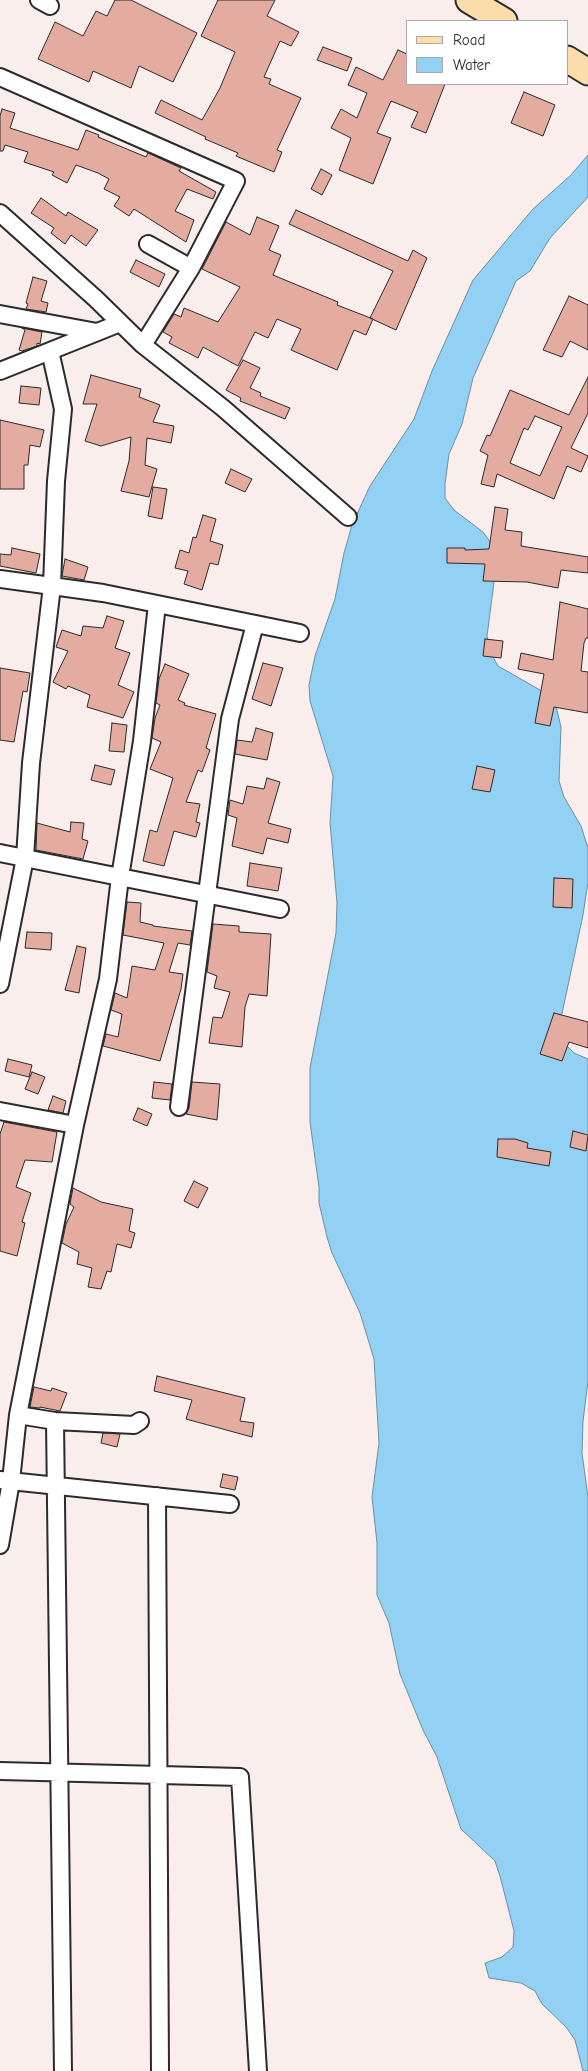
<!DOCTYPE html>
<style>
body{margin:0}
#map{position:relative;width:588px;height:2071px;overflow:hidden;background:#faeeec;font-family:"Comic Neue",sans-serif}
canvas{display:block}
.legend{position:absolute;left:406px;top:20px;width:162px;height:65px;box-sizing:border-box;background:#fff;border:1px solid #aaa;margin:0;padding:6px 9px;list-style:none;font-size:15px;color:#2b2b2b}
.legend li{display:flex;align-items:center;gap:10px;height:25px}
.legend b{width:25px;border:1px solid #aaa}
</style>
<div id="map">
<canvas width="588" height="2071"></canvas>
<ul class="legend">
<li><b style="height:6px;background:#faddab"></b>Road</li>
<li><b style="height:14px;background:#93d1f4"></b>Water</li>
</ul>
</div>
<script>
const c = document.querySelector('canvas').getContext('2d');
c.lineJoin = 'round';
function fill(path, color) { c.fillStyle = color; c.fill(path, 'evenodd'); }
const toPath = rows => new Path2D(rows.map(r => 'M' + r).join(''));
function stroke(path, color, width, dash) { c.strokeStyle = color; c.lineWidth = width; c.lineCap = dash ? 'butt' : 'round'; c.setLineDash(dash || []); c.stroke(path); }
const water = toPath([
 [588,155,588,197,550,238,530,271,516,281,473,378,462,424,449,454,445,484,445,498,454,510,483,532,494,547,494,582,487,636,491,653,498,666,554,698,561,727,559,781,564,797,581,826,588,848,588,882,583,915,560,1023,561,1040,574,1053,588,1059,588,1381,583,1421,582,1453,588,1497,588,2071,583,2071,575,2040,566,2027,542,2004,535,1991,521,1983,489,1978,485,1963,502,1957,513,1947,514,1931,500,1876,495,1861,461,1829,437,1757,423,1730,400,1674,389,1623,377,1595,377,1543,372,1497,379,1443,374,1359,360,1313,332,1253,327,1237,319,1203,319,1187,310,1122,310,1068,336,933,337,903,330,823,333,776,310,701,309,685,315,656,335,599,344,553,352,525,370,486,414,419,432,371,473,280,533,209,571,175,588,155]
]);
fill(water, '#93d1f4');
stroke(water, '#698fa4', 1);
const building = toPath([
 [115,0,131,0,197,33,173,82,139,66,131,88,93,71,89,82,38,59,55,22,83,36,96,11,107,16,115,0],
 [218,0,275,0,267,16,299,32,291,46,280,41,264,77,271,79,269,84,301,98,277,150,282,152,274,172,236,156,238,153,205,139,206,137,155,113,161,100,202,120,220,88,235,52,201,36,218,0],
 [323,47,352,58,347,71,317,60,323,47],
 [398,50,407,54,407,84,445,84,426,133,411,127,418,112,391,101,377,133,391,138,373,184,339,170,351,138,331,128,341,109,357,118,367,93,348,85,356,67,383,80,398,50],
 [524,92,555,105,543,136,511,123,524,92],
 [2,109,15,113,10,128,78,150,86,130,99,135,98,137,146,157,148,153,181,168,179,171,216,192,213,199,187,189,175,211,194,220,186,242,134,209,129,216,114,206,120,197,104,189,109,179,98,173,76,165,67,183,52,175,54,172,24,162,28,152,5,145,3,151,0,151,0,116,2,109],
 [321,169,332,175,322,195,311,189,321,169],
 [41,198,66,216,68,212,98,230,86,246,71,235,65,244,51,233,54,228,31,213,41,198],
 [296,210,408,261,413,250,427,258,396,330,370,318,393,271,289,224,296,210],
 [257,217,279,226,269,250,281,255,273,275,338,302,337,305,373,319,366,335,354,330,337,370,291,350,301,329,277,319,268,338,255,332,238,366,203,347,198,358,169,343,172,337,163,332,174,314,181,317,184,308,218,322,240,287,202,269,226,222,250,235,257,217],
 [136,260,165,274,159,287,130,272,136,260],
 [33,277,47,281,41,301,48,303,46,312,26,309,28,304,26,303,33,277],
 [569,296,588,305,588,350,570,341,562,357,543,350,569,296],
 [22,328,42,332,40,344,37,343,37,346,22,351,19,350,25,330,22,328],
 [243,360,260,368,250,388,261,393,260,396,290,408,285,419,240,401,241,398,226,390,243,360],
 [91,375,141,389,139,397,160,405,153,422,174,426,171,443,147,438,145,465,157,469,149,497,121,491,129,461,131,437,101,446,85,441,97,404,83,404,91,375],
 [588,377,588,413,571,448,588,456,581,472,567,466,554,499,497,474,494,487,481,484,488,455,480,451,487,435,490,436,510,390,569,415,588,377],
 [535,416,562,427,540,476,510,463,524,428,528,430,535,416],
 [21,386,41,388,39,405,19,403,21,386],
 [0,420,44,430,40,447,30,445,28,465,24,465,24,489,0,489,0,420],
 [231,469,252,479,245,492,225,483,231,469],
 [153,487,167,489,162,519,148,516,153,487],
 [495,507,508,509,505,530,522,532,521,546,588,557,588,573,561,570,558,588,527,582,483,581,485,564,447,563,447,548,465,548,465,550,489,549,495,507],
 [203,515,216,519,210,541,223,545,218,565,210,563,202,590,184,584,188,571,175,568,180,550,189,553,193,537,196,538,203,515],
 [12,548,40,554,36,573,0,566,0,554,11,555,12,548],
 [65,559,88,567,84,580,62,576,65,559],
 [560,602,588,609,588,638,586,638,584,643,581,671,588,672,588,713,554,707,550,726,535,723,544,674,518,669,521,653,553,660,560,602],
 [107,616,124,621,115,648,130,653,118,685,134,692,123,718,87,707,90,695,68,686,66,689,53,682,68,651,56,647,62,630,81,636,83,626,103,628,107,616],
 [485,639,503,641,501,658,483,656,485,639],
 [263,663,283,668,271,706,252,699,263,663],
 [165,664,189,674,178,700,185,703,184,705,216,714,206,748,210,750,202,772,198,770,186,802,200,804,196,822,200,823,196,837,174,831,164,866,143,861,150,830,157,832,173,778,150,769,161,742,152,738,155,718,160,705,156,703,159,679,165,664],
 [0,668,30,673,27,692,23,691,14,742,0,740,0,668],
 [112,723,127,725,124,752,109,751,112,723],
 [256,728,273,733,267,760,235,754,237,740,252,742,256,728],
 [95,765,115,770,111,785,91,780,95,765],
 [477,766,495,770,490,792,472,789,477,766],
 [267,778,280,782,268,823,291,829,288,843,267,838,263,854,232,846,237,818,228,815,230,800,243,804,247,786,264,789,267,778],
 [71,822,84,823,82,839,88,841,83,859,36,850,37,823,70,832,71,822],
 [250,863,282,868,278,891,247,886,250,863],
 [554,878,573,879,572,908,553,907,554,878],
 [127,902,141,903,140,922,153,925,153,926,192,931,190,945,178,943,169,972,183,974,181,989,160,1061,103,1046,106,1034,118,1037,122,1014,111,1010,115,993,127,998,132,966,155,970,164,943,123,935,127,902],
 [213,924,239,926,239,932,271,934,267,996,249,994,245,1007,242,1047,209,1043,213,1017,222,1018,230,992,214,988,217,976,207,972,213,924],
 [27,932,52,933,51,950,25,948,27,932],
 [77,946,86,948,79,993,65,990,77,946],
 [554,1013,588,1022,588,1048,569,1042,562,1061,540,1054,554,1013],
 [8,1059,32,1065,29,1077,5,1071,8,1059],
 [32,1072,45,1077,38,1094,25,1089,32,1072],
 [154,1082,172,1084,170,1100,152,1098,154,1082],
 [192,1082,220,1084,217,1120,186,1114,189,1108,192,1082],
 [53,1096,66,1101,63,1113,48,1110,53,1096],
 [138,1108,152,1114,147,1126,133,1120,138,1108],
 [4,1122,57,1132,52,1162,25,1160,16,1187,31,1193,22,1222,25,1223,17,1256,0,1251,0,1134,4,1122],
 [573,1131,588,1135,586,1151,570,1147,573,1131],
 [498,1139,515,1139,528,1143,527,1148,551,1152,549,1166,497,1157,498,1139],
 [194,1181,208,1188,198,1208,184,1201,194,1181],
 [73,1188,101,1202,133,1209,129,1231,135,1233,131,1248,117,1244,111,1272,107,1271,101,1289,88,1287,92,1268,77,1264,79,1252,62,1243,66,1224,74,1207,70,1204,73,1188],
 [157,1376,245,1398,240,1421,254,1423,252,1437,186,1419,192,1400,154,1391,157,1376],
 [34,1387,51,1391,52,1388,67,1393,60,1411,40,1407,40,1408,30,1407,34,1387],
 [103,1433,120,1434,117,1447,101,1443,103,1433],
 [223,1474,238,1477,235,1490,220,1487,223,1474]
]);
fill(building, '#e4aba0');
stroke(building, '#2b2b2b', 1);
const street = toPath([
 [39,0,50,6],
 [0,77,236,181,191,268,143,345],
 [0,213,96,299,143,345,223,408,348,517],
 [148,244,191,268],
 [0,314,97,332],
 [0,371,120,323],
 [0,579,103,593,300,633],
 [0,853,280,909],
 [0,984,25,858,31,763,52,586,56,481,63,409,50,351],
 [179,1107,230,719,255,624],
 [0,1111,75,1125],
 [18,1415,55,1421,134,1425,140,1421],
 [55,1421,63,2071],
 [0,1480,230,1504],
 [157,1496,160,2071],
 [0,1545,11,1481,18,1415,75,1125,108,979,120,877,142,741,157,604],
 [0,1771,240,1777,258,2071]
]);
const primary = toPath([
 [469,0,504,21],
 [567,59,588,72]
]);
stroke(street, '#2b2b2b', 20);
stroke(primary, '#2b2b2b', 29);
stroke(street, '#fff', 16);
stroke(primary, '#faddab', 25);
</script>
